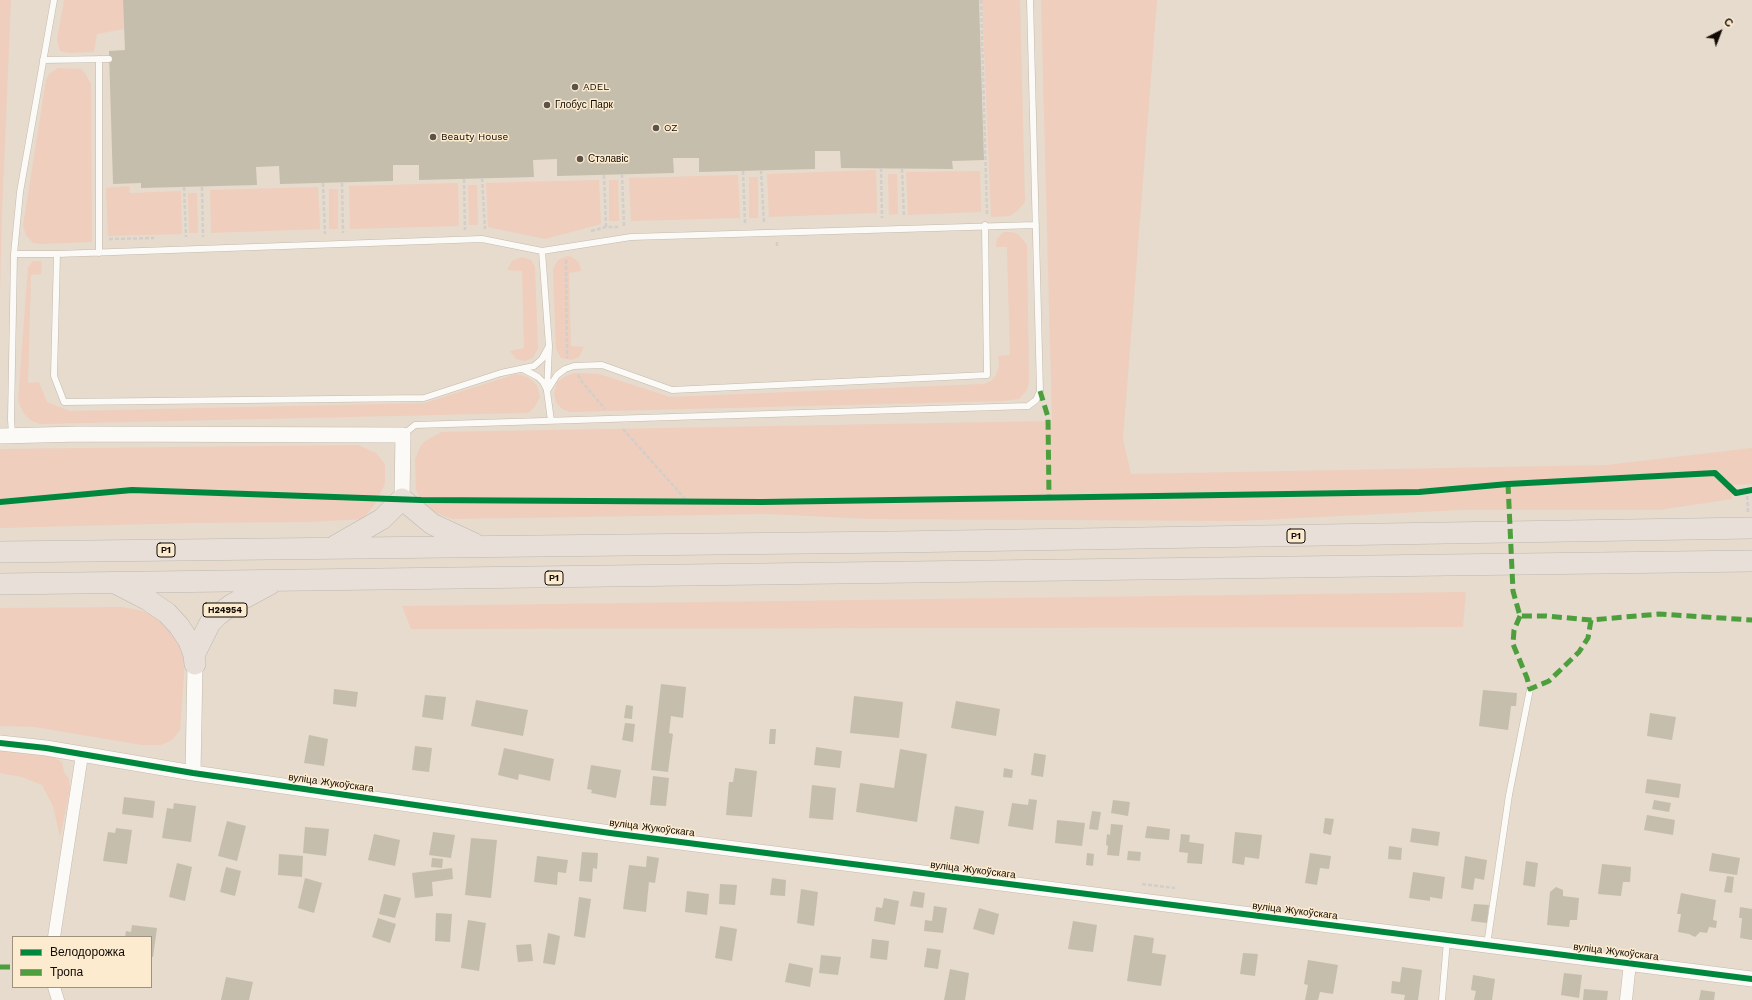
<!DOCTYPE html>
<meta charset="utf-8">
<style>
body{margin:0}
#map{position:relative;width:1752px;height:1000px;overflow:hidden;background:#e6dbcc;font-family:"Work Sans",sans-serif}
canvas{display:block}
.legend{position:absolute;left:12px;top:936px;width:140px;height:52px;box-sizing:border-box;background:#fdebcf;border:1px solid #9e917d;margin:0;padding:5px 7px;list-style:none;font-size:12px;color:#100a03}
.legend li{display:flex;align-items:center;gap:8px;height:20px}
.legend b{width:20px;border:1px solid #9e917d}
.north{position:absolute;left:1700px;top:12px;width:40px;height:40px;-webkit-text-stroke:3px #fdebcf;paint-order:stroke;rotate:42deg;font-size:11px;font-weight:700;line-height:16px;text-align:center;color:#100a03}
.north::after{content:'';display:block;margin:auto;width:14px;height:18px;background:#100a03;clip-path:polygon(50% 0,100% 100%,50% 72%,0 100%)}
</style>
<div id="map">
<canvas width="1752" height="1000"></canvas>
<ul class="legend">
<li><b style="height:5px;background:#00873e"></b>Велодорожка</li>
<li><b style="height:5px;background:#4d9f3d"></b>Тропа</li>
</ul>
<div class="north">С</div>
</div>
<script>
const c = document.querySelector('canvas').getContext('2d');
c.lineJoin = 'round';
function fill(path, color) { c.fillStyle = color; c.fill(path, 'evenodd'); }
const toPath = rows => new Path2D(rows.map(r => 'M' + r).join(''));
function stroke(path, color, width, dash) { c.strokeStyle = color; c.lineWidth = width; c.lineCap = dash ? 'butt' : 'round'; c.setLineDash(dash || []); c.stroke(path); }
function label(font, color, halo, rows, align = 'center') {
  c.font = font + ' "Work Sans",sans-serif'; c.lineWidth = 3; c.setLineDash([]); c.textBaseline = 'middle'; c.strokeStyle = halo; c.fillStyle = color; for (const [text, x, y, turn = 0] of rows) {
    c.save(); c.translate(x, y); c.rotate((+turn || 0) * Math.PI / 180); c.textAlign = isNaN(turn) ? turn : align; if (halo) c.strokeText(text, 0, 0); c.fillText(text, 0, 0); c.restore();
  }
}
fill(toPath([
 [0,0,11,0,2,213,0,294],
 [64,0,123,0,124,29,97,34,94,52,69,53,60,51,57,39],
 [982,0,1020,0,1025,202,1018,210,1010,216,991,217],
 [1041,0,1157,0,1123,439,1131,474,1606,465,1752,448,1752,484,1732,485,1732,499,1659,510,1462,510,1238,521,870,519,767,514,452,519,434,512,423,503,416,490,415,459,420,447,425,441,442,432,1052,421],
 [58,68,81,69,85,73,91,84,92,242,40,244,33,243,26,235,23,226,46,80,49,74],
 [876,170,877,213,769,217,767,174],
 [980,171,981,212,908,215,906,172],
 [888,174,897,174,898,214,889,215],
 [738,175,740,218,631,221,629,178],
 [749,177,758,177,758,218,749,218],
 [599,180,601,224,545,239,488,227,486,183],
 [609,180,618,180,619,221,609,221],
 [458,183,459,226,350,229,349,186],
 [468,185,477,185,478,225,469,225],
 [129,186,130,193,181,191,182,234,108,236,106,188],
 [318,187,320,229,211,233,210,190],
 [329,189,338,189,338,229,329,229],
 [188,193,197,193,198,233,189,233],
 [1004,232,1011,232,1018,234,1027,245,1029,381,1027,390,1019,399,1003,401,570,412,562,409,556,402,554,395,557,382,566,376,575,373,599,374,670,397,984,384,991,381,996,375,999,366,998,356,1010,355,1007,247,996,247,997,238],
 [567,256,572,257,579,262,581,271,569,273,571,346,584,347,579,357,571,360,561,358,556,349,553,269,558,260],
 [522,257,531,260,535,267,538,348,533,358,525,361,516,359,510,351,524,348,522,271,507,270,512,261],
 [33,261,41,261,42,267,41,274,31,275,28,383,39,382,47,402,70,411,425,403,516,374,528,377,537,385,540,397,536,405,530,412,526,413,40,424,30,420,23,412,18,401,28,267],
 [358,445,376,453,385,464,385,484,375,504,363,519,310,522,191,523,0,528,0,449],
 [1466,592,1463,627,411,629,402,606],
 [122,607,143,611,159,619,170,628,181,645,185,660,180,730,172,740,161,745,141,745,35,727,0,726,0,608],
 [0,748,52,756,62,762,64,772,69,779,70,789,60,837,53,806,42,785,22,777,0,773]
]), '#efcebd');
fill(toPath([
 [123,0,979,0,984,160,952,161,953,169,841,168,840,151,815,151,815,169,699,172,699,158,673,158,674,173,557,176,557,159,533,160,534,177,419,180,419,165,393,165,393,181,280,184,279,166,256,167,257,185,141,188,141,183,113,184,109,51,125,50],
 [661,684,686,687,683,718,671,716,669,733,673,734,668,772,651,770],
 [334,689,358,692,356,707,333,704],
 [1483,690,1517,693,1516,706,1511,706,1508,730,1479,726],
 [425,695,446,697,443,720,422,717],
 [854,696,903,702,899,738,850,733],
 [476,700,528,710,523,736,471,726],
 [956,701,1000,709,996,736,951,728],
 [626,705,633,706,632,719,624,718],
 [1650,713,1676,717,1672,740,1647,736],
 [625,723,635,724,633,742,622,740],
 [770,729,776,729,775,744,769,744],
 [309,735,328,739,324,766,304,763],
 [415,746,432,748,429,772,412,770],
 [816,747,842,751,840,768,814,765],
 [504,748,554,759,550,781,519,774,518,780,498,775],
 [900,749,927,754,917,822,856,812,860,783,894,788],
 [1034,753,1046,755,1043,777,1031,775],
 [591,765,621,770,616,798,591,793,592,790,587,789],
 [735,768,757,771,752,817,726,815,729,782,733,782],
 [1004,768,1013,770,1012,778,1003,777],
 [653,776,669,778,666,806,650,805],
 [1647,779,1681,784,1679,798,1645,793],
 [812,785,836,788,833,820,809,818],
 [124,797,155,801,153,818,122,814],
 [1029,799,1037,800,1033,830,1008,826,1012,803,1028,805],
 [1113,800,1130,802,1128,816,1111,813],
 [1654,800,1671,803,1669,812,1652,809],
 [174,803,196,806,191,842,162,838,167,808,173,809],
 [955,806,984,811,979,844,950,839],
 [1092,811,1101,812,1098,830,1089,829],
 [1647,815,1675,820,1673,835,1644,830],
 [1325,818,1334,819,1331,835,1323,833],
 [1057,820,1085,823,1082,846,1055,843],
 [227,821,246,826,237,861,218,856],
 [1111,824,1123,825,1119,856,1107,855,1108,846,1106,845,1107,834,1110,835],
 [1147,826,1170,829,1169,840,1145,838],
 [305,827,329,829,326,856,303,853],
 [116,828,132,830,127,864,103,861,108,832,115,833],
 [1412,828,1440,832,1438,846,1410,842],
 [433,832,455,835,451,858,429,855],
 [1235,832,1262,835,1259,859,1245,857,1244,865,1232,863],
 [374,834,400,840,395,866,368,860],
 [1181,834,1190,835,1189,842,1204,844,1202,864,1187,863,1188,853,1179,852],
 [471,838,497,840,491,898,465,895],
 [1389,846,1402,848,1401,860,1388,859],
 [1128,851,1141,852,1140,861,1127,860],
 [582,852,598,853,597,869,593,868,592,882,579,881],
 [1087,853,1094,854,1093,866,1086,865],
 [1310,853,1331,856,1329,869,1320,868,1317,885,1305,883],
 [1712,853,1740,858,1737,875,1709,871],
 [279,854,303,856,302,877,278,875],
 [537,856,568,860,566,873,558,872,557,885,534,882],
 [647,856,659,858,655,883,649,882,646,912,623,909,629,865,646,867],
 [1465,856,1487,860,1484,880,1475,878,1473,890,1461,888],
 [432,858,443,859,442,868,431,867],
 [1526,861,1538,863,1535,887,1523,885],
 [177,863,192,867,185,901,169,897],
 [1602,864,1631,867,1630,882,1623,882,1621,896,1598,894],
 [226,867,241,871,235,896,220,892],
 [452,868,453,879,432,882,433,896,415,898,412,873],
 [1413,872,1445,877,1442,899,1430,897,1430,901,1409,898],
 [1727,876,1734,877,1732,893,1724,892],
 [305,878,322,883,314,913,298,908],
 [772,878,786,880,785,896,770,895],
 [720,884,737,885,735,905,719,904],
 [1556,887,1563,890,1563,896,1579,898,1577,920,1570,920,1569,927,1547,925,1550,892],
 [801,889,818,892,814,926,797,923],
 [687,891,709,894,707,915,685,912],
 [913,891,925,893,923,908,910,906],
 [1681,893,1716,900,1713,920,1717,921,1716,928,1709,927,1707,933,1700,932,1695,937,1689,934,1678,932,1681,914,1677,914],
 [384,894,401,898,395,918,379,914],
 [579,897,591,899,585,938,574,936],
 [884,898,899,901,895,925,874,921,876,907,882,908],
 [1474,904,1489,905,1487,923,1471,921],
 [934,906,947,908,943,933,924,931,925,920,932,921],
 [1740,907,1752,909,1752,940,1740,938,1742,918,1739,918],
 [979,908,999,914,994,935,973,929],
 [436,913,452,914,450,942,435,941],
 [378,918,396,924,390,943,372,937],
 [468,920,486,923,479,971,461,968],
 [1073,921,1097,925,1093,952,1068,949],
 [132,925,157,928,153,957,151,957,151,937,125,937,126,931,131,932],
 [720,926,737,929,732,961,715,958],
 [548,933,560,936,555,965,543,963],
 [1134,935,1154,938,1152,953,1166,955,1161,986,1127,981],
 [872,939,889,941,887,960,870,958],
 [531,944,533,961,518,962,516,945],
 [927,948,941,950,938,969,924,967],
 [1243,953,1258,954,1255,976,1240,974],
 [821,955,841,957,838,975,819,973],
 [1308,960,1338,965,1333,994,1320,992,1318,1000,1305,1000,1308,985,1304,984],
 [789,963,813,968,810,987,785,982],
 [1402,967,1422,970,1418,1000,1404,1000,1405,995,1391,993,1392,981,1400,982],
 [950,969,969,973,965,1000,944,1000],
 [1564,973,1582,975,1579,998,1561,995],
 [1473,975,1495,979,1492,1000,1474,1000,1476,991,1471,990],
 [226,977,253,982,249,1000,221,1000],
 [1584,989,1608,991,1607,1000,1583,1000],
 [1701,990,1715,992,1714,1000,1699,1000]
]), '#c6bead');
const service = toPath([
 [99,59,99,253],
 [43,60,109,59],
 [542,251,549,346,547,391,551,421],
 [14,254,57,254,482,239,542,251,631,237,1036,225],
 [57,254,54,376,64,402,424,398,501,373,534,366,542,359,549,346],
 [523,369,538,377,543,382,547,390],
 [547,391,557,375,565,369,574,366,602,365,672,390,987,375,985,225],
 [12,435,11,419,14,254,20,192,54,0],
 [403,435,415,425,1028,406,1036,400,1040,391,1030,0],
 [1487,945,1509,795,1530,689],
 [1442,1000,1447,941]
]);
const minor = toPath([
 [54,937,82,755],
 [54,987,58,1000],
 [1626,1000,1630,963]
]);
const tertiary = toPath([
 [0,436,80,434,403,435,402,499],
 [0,743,46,748,193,773,610,833,1752,979],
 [193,773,195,664]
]);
const trunk = toPath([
 [335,546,382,519,402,499,432,524,475,544],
 [0,552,896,542,1752,528],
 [0,584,1752,561],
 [117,584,148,600,167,613,179,626,189,641,194,655,195,664],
 [194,655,210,623,218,615,231,605,270,584]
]);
stroke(service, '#c2baae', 7);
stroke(minor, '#c2baae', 13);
stroke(tertiary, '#c2baae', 16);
stroke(trunk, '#bdb8b1', 22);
stroke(toPath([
 [981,0,987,214,985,214],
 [881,168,882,218],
 [902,169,904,217],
 [761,170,764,222],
 [743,171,745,223],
 [622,174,624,227],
 [604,175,606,227],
 [482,178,485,229],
 [464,179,465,230],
 [323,183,325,234],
 [342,183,343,233],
 [184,187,186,237],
 [202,187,203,237],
 [591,231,606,227,618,227],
 [109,239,154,238],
 [777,242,777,248],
 [566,260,567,358],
 [578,375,582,382,605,409],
 [623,429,687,501],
 [1747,490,1748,512],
 [1142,884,1175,888]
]), '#d2cfca', 2.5, [4, 2]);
stroke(service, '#fbfaf7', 6);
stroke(minor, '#fbfaf7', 12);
stroke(tertiary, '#fbfaf7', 15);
stroke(trunk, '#e8e0d8', 21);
stroke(toPath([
 [1040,391,1048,417,1049,498],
 [1508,484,1513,591,1520,616,1546,616,1591,620,1659,614,1752,620],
 [1520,616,1514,630,1513,644,1527,678,1530,689,1549,681,1579,652,1588,638,1591,620],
 [0,967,13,967]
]), '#4d9f3d', 5, [10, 5]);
stroke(toPath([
 [0,502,132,490,421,500,762,502,1419,492,1508,484,1715,473,1736,493,1752,490],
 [0,743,46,748,193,773,610,833,1752,979]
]), '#00873e', 6);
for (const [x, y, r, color] of [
 [575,87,4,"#5b5349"],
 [547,105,4,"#5b5349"],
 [656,128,4,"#5b5349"],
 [433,137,4,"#5b5349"],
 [580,159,4,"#5b5349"]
]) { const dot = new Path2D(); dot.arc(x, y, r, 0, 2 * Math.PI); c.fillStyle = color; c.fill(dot); stroke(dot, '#fdebcf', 1.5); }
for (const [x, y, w] of [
 [1296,536,18],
 [166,550,18],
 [554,578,18],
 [225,610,44]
]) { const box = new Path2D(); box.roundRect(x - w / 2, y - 7, w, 14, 3); c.fillStyle = '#fdebcf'; c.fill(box); stroke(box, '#100a03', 1); }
label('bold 9px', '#100a03', null, [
 ["Р1",1296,536],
 ["Р1",166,550],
 ["Р1",554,578],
 ["Н24954",225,610]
]);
label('10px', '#100a03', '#fdebcf', [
 ["ADEL",583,87],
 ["Глобус Парк",555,105],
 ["OZ",664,128],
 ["Beauty House",441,137],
 ["Стэлавіс",588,159]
], 'left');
label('10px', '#100a03', '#fdebcf', [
 ["вуліца Жукоўскага",331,783,8],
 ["вуліца Жукоўскага",652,828,7],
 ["вуліца Жукоўскага",973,870,7],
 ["вуліца Жукоўскага",1295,911,7],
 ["вуліца Жукоўскага",1616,952,7]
]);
</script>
